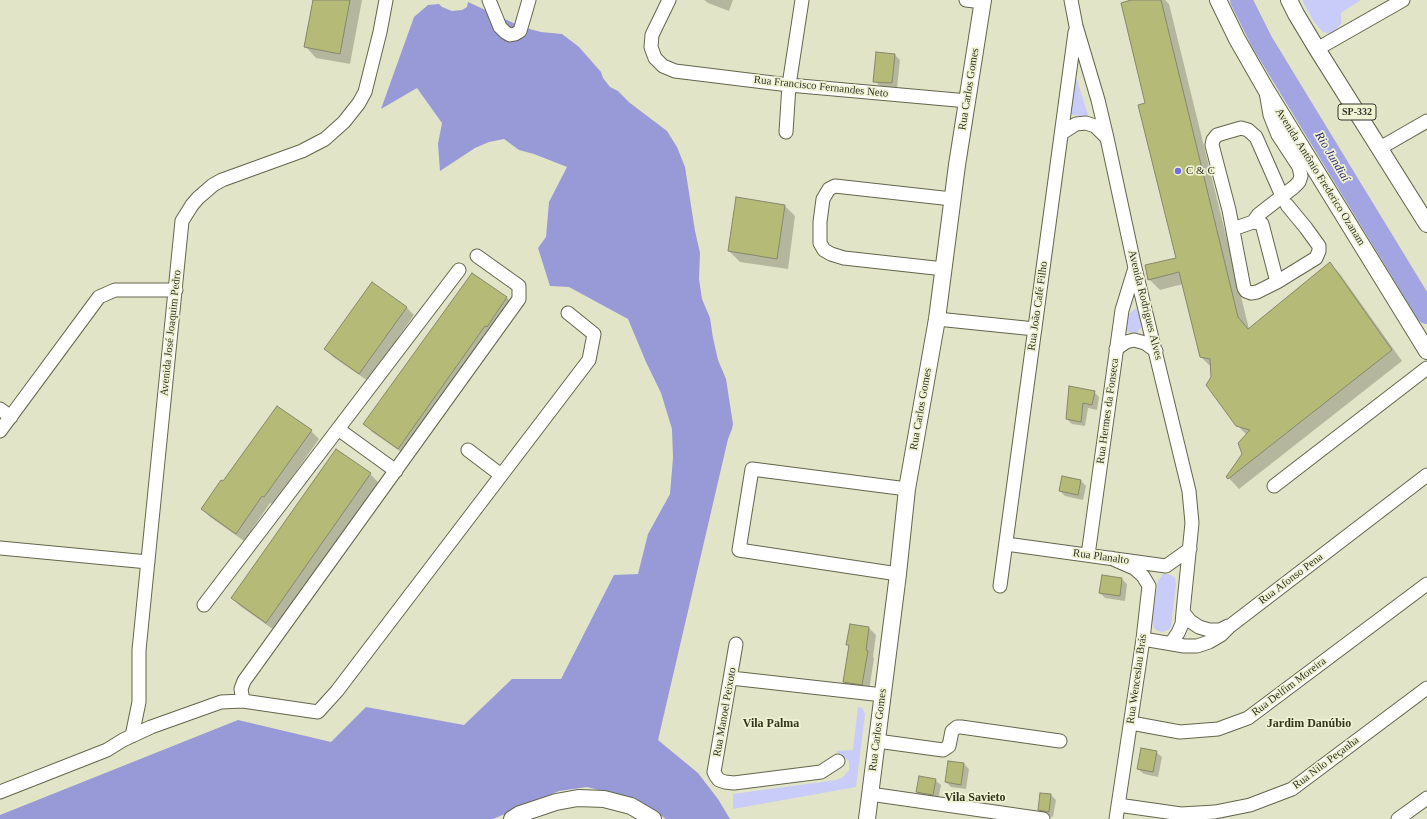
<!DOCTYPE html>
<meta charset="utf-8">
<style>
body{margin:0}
canvas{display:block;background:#e1e4c6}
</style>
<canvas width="1427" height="819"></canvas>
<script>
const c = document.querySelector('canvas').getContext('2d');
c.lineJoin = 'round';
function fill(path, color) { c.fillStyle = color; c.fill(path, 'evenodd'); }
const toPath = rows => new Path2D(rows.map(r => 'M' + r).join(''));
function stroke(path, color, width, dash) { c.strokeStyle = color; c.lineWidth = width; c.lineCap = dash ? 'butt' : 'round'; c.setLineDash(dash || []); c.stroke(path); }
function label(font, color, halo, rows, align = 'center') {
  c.font = font + ' "Times New Roman",serif'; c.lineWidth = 3.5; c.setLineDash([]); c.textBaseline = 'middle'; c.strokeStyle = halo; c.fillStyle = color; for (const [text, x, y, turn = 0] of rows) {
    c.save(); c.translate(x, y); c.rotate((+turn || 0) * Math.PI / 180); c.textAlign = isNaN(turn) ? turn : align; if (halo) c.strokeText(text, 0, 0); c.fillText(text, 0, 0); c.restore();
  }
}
fill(toPath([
 [1302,0,1361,0,1341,13,1341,24,1331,34,1323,32,1314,22],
 [1074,71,1089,118,1069,114],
 [1136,308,1143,320,1141,327,1136,334,1128,332,1123,324,1129,314],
 [1163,574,1167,574,1171,575,1175,578,1176,584,1171,627,1168,630,1163,632,1158,631,1154,628,1152,621,1158,581],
 [858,707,862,708,865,714,856,787,733,809,733,794,836,780,843,777,849,770,849,761,836,751,853,750]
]), '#c9ccf8');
fill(toPath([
 [468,2,522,27,541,32,562,34,579,47,601,72,603,78,610,87,618,91,630,103,667,131,677,147,685,167,695,231,700,253,699,279,702,299,710,318,713,338,718,360,726,379,733,424,732,429,728,439,658,740,698,773,718,799,730,819,666,819,656,812,626,797,587,787,559,791,493,819,0,819,0,815,238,720,331,742,366,707,464,725,512,679,561,679,614,575,638,574,648,534,670,494,673,458,672,429,661,393,646,362,628,319,569,287,550,286,538,248,546,237,549,202,567,167,534,154,519,150,504,139,489,142,475,148,440,171,438,144,442,123,417,88,381,109,414,17,428,5,439,4,442,7,452,11,462,10,467,7]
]), '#989ad7');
fill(toPath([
 [314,0,362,0,350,64,316,58,306,47],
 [704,0,733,0,729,11,708,3],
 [1135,0,1165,0,1169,4,1249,329,1330,264,1340,274,1402,361,1239,489,1228,477,1244,454,1247,435,1237,425,1211,367,1200,356,1183,284,1160,290,1149,279,1177,259,1146,104],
 [895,55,900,60,897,88,880,86,875,81],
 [785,206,795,216,788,269,740,262,729,251],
 [472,274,507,298,515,306,407,456,372,432,365,424],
 [406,307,414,315,368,381,333,357,326,349],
 [1094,392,1099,397,1097,410,1088,408,1085,426,1072,424,1067,419],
 [311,431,319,439,273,504,270,503,244,541,210,517,202,509,223,483],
 [370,474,378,482,274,630,240,606,232,598],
 [1062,478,1081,481,1086,486,1083,500,1065,496,1060,491],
 [1122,579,1127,584,1125,601,1105,598,1100,593],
 [850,625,869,628,876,635,873,657,874,658,869,691,851,689,844,682,849,646,848,644],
 [1156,752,1162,757,1158,777,1144,774,1138,769],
 [964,764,969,769,966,789,951,787,946,782],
 [935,780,941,785,938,800,922,797,917,792],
 [1051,795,1056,800,1053,817,1044,815,1039,810]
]), '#0003');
stroke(toPath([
 [1241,0,1262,42,1427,313]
]), '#a3a5e3', 22);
const building = toPath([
 [313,0,350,0,340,54,304,47,313,0],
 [1131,0,1161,0,1238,317,1248,329,1330,262,1392,350,1228,479,1226,477,1242,454,1238,443,1250,430,1236,426,1206,385,1211,377,1210,359,1200,357,1179,272,1148,280,1145,265,1176,258,1138,105,1145,103,1121,3,1131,0],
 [876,52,895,54,892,83,873,82,876,52],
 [736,197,785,205,777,259,728,251,736,197],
 [472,273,507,297,487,327,485,326,398,449,363,424,472,273],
 [372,282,407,307,359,374,324,349,372,282],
 [1069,386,1095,391,1092,405,1083,403,1081,422,1066,419,1069,386],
 [277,406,312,430,264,497,262,496,236,534,201,509,221,480,223,481,277,406],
 [336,449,371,473,266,623,231,598,336,449],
 [1062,476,1081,480,1078,495,1059,491,1062,476],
 [1102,575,1122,578,1120,596,1099,593,1102,575],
 [850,624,869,627,866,650,868,651,862,685,843,682,849,645,846,645,850,624],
 [1141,748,1157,751,1153,772,1137,769,1141,748],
 [948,761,964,763,961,785,945,782,948,761],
 [919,776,936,779,933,795,916,792,919,776],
 [1040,793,1051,794,1049,812,1038,810,1040,793]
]);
fill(building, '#b5ba77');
stroke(building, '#86886c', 1);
const minor = toPath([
 [489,0,500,27,505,32,510,35,515,34,520,31,529,0],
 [669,0,652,35,651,47,655,58,663,66,675,71,789,85,968,101],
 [966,0,983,2],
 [1071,0,1076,26,1098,100,1107,138,1135,268,1189,491,1192,523,1183,612,1182,624,1178,633,1171,643],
 [1317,49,1403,0],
 [786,132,789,85,802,0],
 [1062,133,1076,124,1086,123,1095,126,1107,138],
 [1380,148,1427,121],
 [1282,196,1256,137,1248,130,1241,128,1217,135,1213,140,1212,145,1229,210,1244,288,1246,291,1251,293,1257,292,1277,282,1316,258,1319,251,1319,246,1306,228,1287,205],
 [1253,222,1258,215,1294,187,1299,182,1301,176,1299,167,1278,135,1270,115,1266,92],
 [1233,229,1253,222,1262,224,1277,282],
 [944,269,844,258,831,254,824,250,820,243,820,222,823,199,829,189,835,186,952,199],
 [937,319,1035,329],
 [1116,349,1126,342,1134,340,1145,343,1156,351],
 [0,409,11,417],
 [338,429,396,471],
 [0,431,99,297,115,290,176,290],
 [468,450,501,475],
 [1274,486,1427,368],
 [1006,544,1166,566,1190,549],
 [0,548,148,562],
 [1088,555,1122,310,1135,268],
 [1111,558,1134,568,1143,576,1149,586,1143,639,1116,819],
 [898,574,739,550,752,469,907,489],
 [1000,586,1075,32],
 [204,605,459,270],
 [1183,612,1190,621,1199,627,1209,630,1220,630,1228,626],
 [1143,639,1184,646,1197,646,1209,642,1221,635,1230,626,1427,475],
 [736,644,714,772,716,776,719,780,725,782,734,783,821,772,838,761],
 [731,678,883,695],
 [243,701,241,689,244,681,519,299,519,286,477,256],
 [1131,723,1180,732,1218,729,1248,718,1427,584],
 [132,736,139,702,139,650,182,221,192,205,198,198,213,185,222,180,302,151,325,139,344,122,359,103,365,92,380,32,386,0],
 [877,741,943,750,949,746,952,731,957,727,961,727,1060,741],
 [0,792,107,750,123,740,151,727,221,702,243,701,318,712,337,691,589,360,594,334,568,313],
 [870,794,1043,819],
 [1118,805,1181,814,1215,812,1250,805,1292,789,1427,688],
 [1398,819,1427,798]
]);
const major = toPath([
 [1218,0,1237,39,1265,88,1427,351],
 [1289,0,1296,14,1317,49,1427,224],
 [512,819,520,814,556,802,578,798,604,799,631,806,653,819],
 [867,819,898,574,907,489,937,319,957,165,983,0]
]);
stroke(minor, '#64664c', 15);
stroke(major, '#64664c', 18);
stroke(minor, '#fff', 13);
stroke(major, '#fff', 16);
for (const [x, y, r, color] of [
 [1178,171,4,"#736be6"]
]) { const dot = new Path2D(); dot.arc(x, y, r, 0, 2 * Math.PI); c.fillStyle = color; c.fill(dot); stroke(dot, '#eff2d3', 1.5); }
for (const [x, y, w] of [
 [1357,112,38]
]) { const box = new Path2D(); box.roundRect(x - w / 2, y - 8, w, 16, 3); c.fillStyle = '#eff2d3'; c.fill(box); stroke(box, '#343529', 1); }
label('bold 10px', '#343529', null, [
 ["SP-332",1357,112]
]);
label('11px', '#343529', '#eff2d3', [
 ["Rua Francisco Fernandes Neto",821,87,6],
 ["Rua Carlos Gomes",969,89,-81],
 ["Avenida Antônio Frederico Ozanam",1320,177,58],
 ["Avenida Rodrigues Alves",1145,305,76],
 ["Rua João Café Filho",1038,306,-82],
 ["Avenida José Joaquim Pedro",171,333,-84],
 ["Rua Carlos Gomes",921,409,-80],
 ["Rua Hermes da Fonseca",1108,411,-82],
 ["Rua Planalto",1101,557,8],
 ["Rua Afonso Pena",1291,579,-37],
 ["Rua Wenceslau Brás",1137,679,-82],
 ["Rua Delfim Moreira",1289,687,-37],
 ["Rua Manoel Peixoto",725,712,-80],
 ["Rua Carlos Gomes",878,730,-83],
 ["Rua Nilo Peçanha",1326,763,-37]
]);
label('11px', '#343529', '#eff2d3', [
 ["C & C",1186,171]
], 'left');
label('italic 12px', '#322c73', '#eff2d3', [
 ["Rio Jundiaí",1332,157,59]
]);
label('bold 12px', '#32341b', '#eff2d3', [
 ["Vila Palma",771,724],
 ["Jardim Danúbio",1309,724],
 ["Vila Savieto",975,798]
]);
</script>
